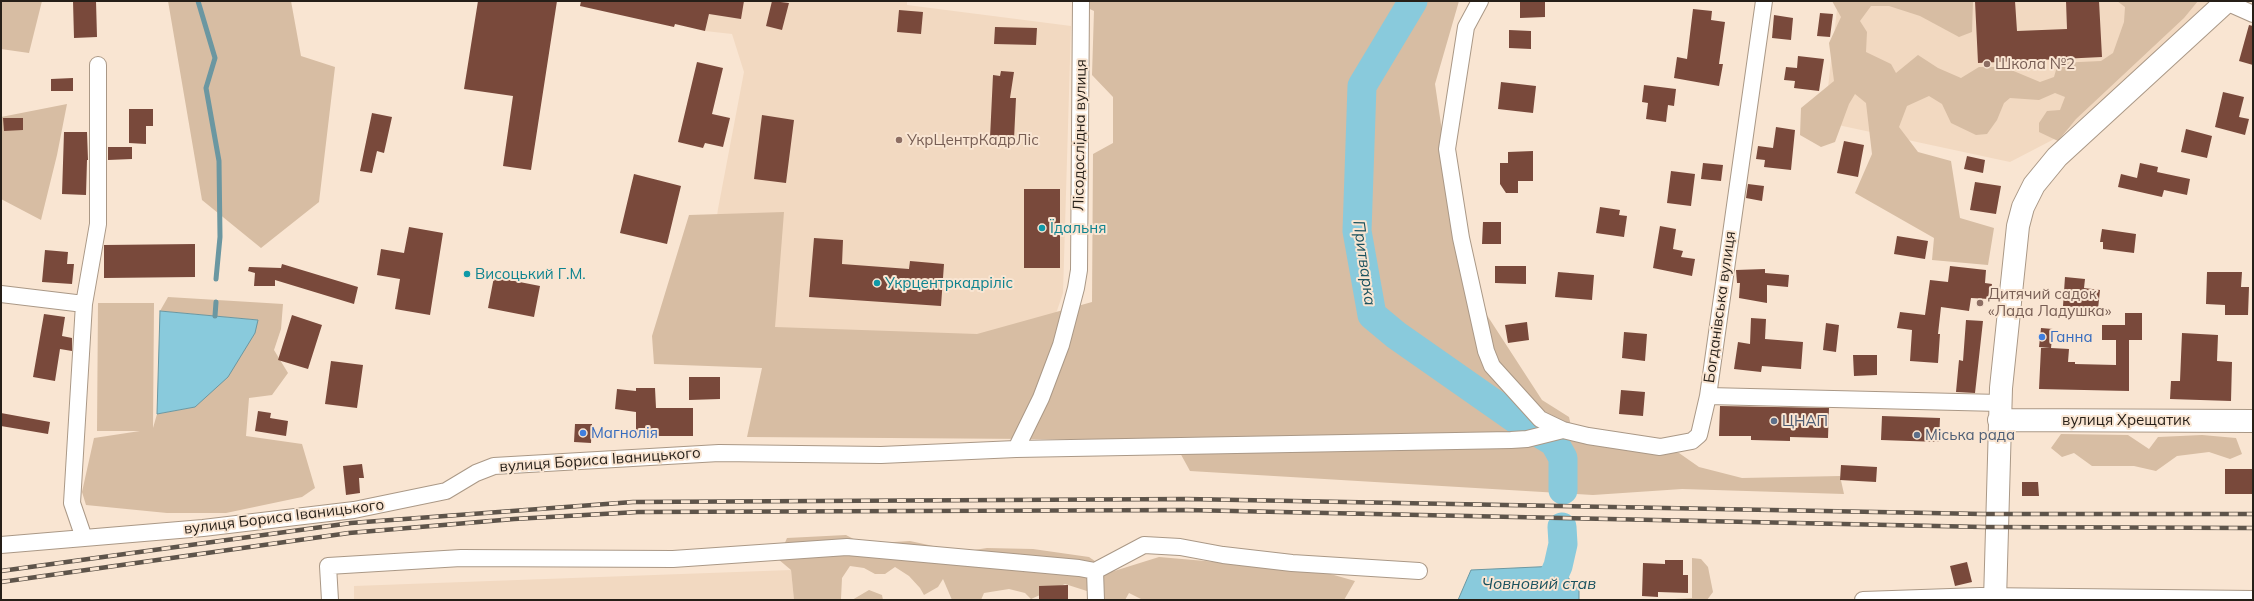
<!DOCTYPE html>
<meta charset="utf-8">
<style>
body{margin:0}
#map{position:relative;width:2254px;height:601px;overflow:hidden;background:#f9e5d2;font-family:Mulish,sans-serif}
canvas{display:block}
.frame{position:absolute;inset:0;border:2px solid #261f18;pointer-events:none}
</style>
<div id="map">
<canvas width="2254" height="601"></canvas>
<div class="frame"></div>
</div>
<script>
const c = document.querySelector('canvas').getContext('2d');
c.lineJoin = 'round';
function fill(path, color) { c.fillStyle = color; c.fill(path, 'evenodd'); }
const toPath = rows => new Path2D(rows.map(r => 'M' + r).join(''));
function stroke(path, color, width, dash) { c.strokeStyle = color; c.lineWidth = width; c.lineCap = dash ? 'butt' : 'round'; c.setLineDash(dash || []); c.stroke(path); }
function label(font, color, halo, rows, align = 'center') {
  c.font = font + ' Mulish,sans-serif'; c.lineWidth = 4; c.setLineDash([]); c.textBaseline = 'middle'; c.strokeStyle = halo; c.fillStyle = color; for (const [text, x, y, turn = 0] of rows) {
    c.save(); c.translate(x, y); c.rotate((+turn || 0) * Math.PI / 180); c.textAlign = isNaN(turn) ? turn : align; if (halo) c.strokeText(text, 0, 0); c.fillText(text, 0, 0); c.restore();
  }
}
fill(toPath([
 [712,1,907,1,907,5,1071,26,1063,293,1045,346,701,327,718,209,744,72,732,34,705,31],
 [1838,1,2212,1,2211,5,2062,135,2010,162,1824,122],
 [791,570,794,600,354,600,354,586]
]), '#f2d9c1');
fill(toPath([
 [1,1,42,1,29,53,1,49],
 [168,1,291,1,301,56,335,67,319,202,261,248,202,200],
 [1073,1,1459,1,1435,84,1468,306,1481,306,1542,400,1569,417,1574,440,1679,453,1699,467,1742,478,1840,476,1844,494,1682,489,1593,495,1190,471,1173,440,747,437,762,368,654,364,652,336,689,215,784,212,775,327,977,334,1092,302,1093,154,1113,143,1113,97,1092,75,1094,11],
 [1832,1,1973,1,1972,32,1959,37,1920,16,1889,6,1871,6,1860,21,1867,32,1866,52,1891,64,1896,73,1918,55,1938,68,1961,78,1979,67,2004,67,2040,82,2054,77,2058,63,2101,61,2113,53,2124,22,2125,7,2117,1,2198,1,2184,18,2076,119,2058,141,2039,132,2039,123,2047,111,2060,110,2065,97,2055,93,2039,100,2010,98,2004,103,1997,120,1987,134,1976,135,1951,123,1942,104,1929,96,1907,106,1899,127,1918,152,1951,161,1960,218,1994,228,1988,265,1932,260,1934,238,1855,193,1872,154,1866,103,1855,94,1849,104,1835,142,1821,147,1800,135,1801,108,1834,81,1829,43,1841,17],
 [67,104,57,155,41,220,1,199,1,117],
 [168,297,283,304,281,329,274,350,288,373,272,395,249,398,246,436,302,444,315,488,302,497,226,513,167,513,86,505,82,492,94,438,140,431,97,431,98,303,154,303,153,428,157,414,195,407,258,320,160,311],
 [2061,434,2128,435,2149,449,2158,437,2202,435,2236,438,2242,454,2230,459,2209,452,2177,456,2156,471,2134,466,2092,466,2074,453,2062,457,2051,448],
 [846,535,863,544,910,541,961,552,987,548,1033,549,1089,557,1111,572,1159,557,1320,571,1355,581,1344,600,1143,600,1129,593,1125,600,1087,600,1090,592,1065,584,1031,599,1025,593,1009,589,984,593,981,600,952,600,943,579,938,587,924,595,920,588,909,576,895,567,885,574,875,574,864,568,850,566,842,578,841,599,843,600,794,600,791,570,778,559,787,538],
 [1692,558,1701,559,1708,567,1713,592,1707,600,1656,600,1692,598],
 [869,590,882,595,883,600,852,600]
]), '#d7bda3');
const water = toPath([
 [160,311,258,320,255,333,228,377,195,407,157,414,160,311],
 [1558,566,1579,590,1579,600,1458,600,1471,570,1558,566]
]);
fill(water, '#89cadc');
stroke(water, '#6b97a1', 1);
stroke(toPath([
 [198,1,215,58,206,88,219,161,220,237,216,279],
 [215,316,216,302]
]), '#6b97a1', 5);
stroke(toPath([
 [1413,1,1362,86,1357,231,1372,315,1396,335,1516,419,1554,442,1563,458,1563,490],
 [1543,600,1558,566,1563,544,1562,527]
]), '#89cadc', 29);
fill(toPath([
 [73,1,96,1,97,37,74,38],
 [478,1,557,1,531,170,503,166,513,96,464,89],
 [581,1,744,1,741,19,709,14,705,31,675,24,674,27,580,6],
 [772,1,789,3,782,30,766,26],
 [1520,1,1545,1,1545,17,1520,18],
 [1975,1,2015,1,2017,31,2067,29,2066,1,2099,1,2102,57,1978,63],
 [1693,9,1712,11,1711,20,1725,22,1719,64,1723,64,1719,86,1674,78,1677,57,1687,59],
 [899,10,923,12,921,34,897,32],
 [1820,13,1833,14,1830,37,1817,36],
 [1774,15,1793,18,1791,40,1772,38],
 [2249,25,2253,26,2253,65,2239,61],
 [995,27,1037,28,1036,45,994,44],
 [1509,30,1531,31,1531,49,1509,48],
 [1798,56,1824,59,1819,91,1794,88,1795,81,1784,80,1786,67,1797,68],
 [697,62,723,68,712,114,730,118,723,147,705,143,703,148,678,142],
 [1001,71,1014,72,1010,98,1016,98,1014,139,990,138,993,75,1000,76],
 [73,78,73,91,51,91,51,79],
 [1501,82,1536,86,1533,113,1498,109],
 [1644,85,1676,89,1674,106,1668,105,1666,122,1646,119,1648,103,1642,102],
 [2223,92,2244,97,2239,117,2249,119,2245,135,2215,127],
 [129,109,153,109,153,126,146,126,146,144,129,143],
 [372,113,392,117,384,153,377,151,372,173,360,171],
 [762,115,794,120,786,183,754,179],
 [3,118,23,118,23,130,4,131],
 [1776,127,1795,130,1791,170,1764,167,1765,160,1756,159,1758,146,1773,148],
 [2186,129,2212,136,2207,158,2181,152],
 [64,132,87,132,88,160,87,160,86,195,62,194],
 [1844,141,1864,145,1858,177,1837,173],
 [108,147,132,147,132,159,108,160],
 [1533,151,1533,181,1518,181,1518,193,1506,193,1500,184,1500,163,1508,163,1508,152],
 [1967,156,1985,160,1983,173,1964,169],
 [1703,163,1723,165,1721,181,1701,179],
 [2140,163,2158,167,2157,172,2190,179,2187,195,2164,190,2162,197,2118,187,2121,174,2137,178],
 [1671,171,1695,174,1691,206,1667,203],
 [634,174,681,186,667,244,620,233],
 [1975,182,2001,186,1996,214,1970,210],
 [1748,184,1764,186,1762,201,1746,198],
 [1024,189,1060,189,1060,268,1024,268],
 [1600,207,1620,210,1619,215,1627,216,1624,237,1596,233],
 [1483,222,1501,222,1501,244,1482,244],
 [1660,226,1676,229,1673,249,1683,251,1681,257,1695,259,1692,276,1653,268],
 [409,227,443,233,430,315,395,309,400,279,377,275,381,249,404,253],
 [2102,229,2136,234,2134,253,2103,249,2103,242,2100,242],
 [1897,236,1928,241,1925,259,1894,254],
 [814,238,843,240,842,264,909,269,910,261,944,264,941,306,809,297],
 [195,244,195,277,104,278,104,245],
 [45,250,68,252,67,264,74,264,72,284,42,282],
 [282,264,358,287,354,304,275,280,275,286,254,286,255,273,248,271,249,267,281,268],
 [1495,266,1526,266,1526,284,1495,283],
 [1950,266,1986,270,1985,283,1992,284,1989,299,1971,298,1969,311,1941,307,1938,334,1940,334,1938,363,1910,361,1912,330,1897,328,1900,312,1925,315,1930,280,1948,282],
 [1765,269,1765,273,1789,275,1788,287,1767,285,1767,303,1739,298,1740,283,1737,283,1736,270],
 [1558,272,1594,275,1592,300,1555,297],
 [2207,272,2242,272,2241,287,2249,287,2248,315,2225,315,2225,305,2206,304],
 [494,277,540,286,534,317,488,308],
 [2065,277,2085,279,2084,288,2100,290,2098,309,2063,306],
 [2125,313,2142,313,2142,340,2129,340,2129,391,2039,389,2041,348,2050,348,2039,347,2041,328,2053,329,2051,348,2069,349,2068,362,2075,362,2075,364,2116,365,2116,340,2102,340,2102,325,2125,325],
 [44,314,65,317,62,336,72,338,72,351,60,349,55,381,33,377],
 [292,315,322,325,308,369,278,360],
 [1751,318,1766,319,1765,339,1803,342,1801,369,1762,366,1761,372,1734,369,1738,342,1750,344],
 [1966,320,1983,321,1975,393,1956,392,1959,360,1963,361],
 [1527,322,1529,340,1508,343,1505,325],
 [1826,323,1839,325,1836,352,1823,350],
 [1624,332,1647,334,1645,361,1622,358],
 [2182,333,2218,335,2217,361,2232,362,2231,401,2170,399,2171,381,2180,381],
 [1853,355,1877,355,1877,375,1854,376],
 [331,361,363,365,357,408,325,404],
 [689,377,720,377,720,399,689,400],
 [636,388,655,388,656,408,693,408,693,436,636,436,636,412,615,409,617,389,636,391],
 [1621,390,1645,392,1643,416,1619,414],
 [1720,406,1829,408,1828,438,1790,437,1790,441,1751,440,1751,436,1719,436],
 [258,411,271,413,270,418,288,421,286,436,255,431],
 [1,413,50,422,48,434,1,426],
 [1882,416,1940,418,1939,442,1881,440],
 [575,424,592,424,591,443,574,442],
 [362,464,364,478,359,478,360,493,346,495,343,466],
 [1841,465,1877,467,1876,482,1840,480],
 [2225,469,2253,469,2253,494,2225,494],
 [2022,482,2038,482,2039,496,2022,496],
 [1665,560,1683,560,1683,575,1688,575,1688,593,1658,592,1658,597,1642,596,1643,563,1665,564],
 [1967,562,1972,582,1955,586,1950,566],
 [1068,585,1068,600,1039,600,1039,586]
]), '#79493b');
const street = toPath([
 [1480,1,1466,27,1447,149,1461,238,1486,351,1492,366,1540,419,1563,430,1588,436,1660,447,1692,441,1699,435,1708,396],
 [1764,1,1708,396,2000,403],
 [2226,2,2253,14],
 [1,294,84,304],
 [1016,449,1041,398,1061,345,1076,288,1079,270,1081,1],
 [84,538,72,503,84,304,98,224,98,65],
 [1,545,203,528,354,510,446,491,476,473,494,466,719,453,881,455,1016,449,1511,440,1527,439,1563,430],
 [1095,571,1096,600],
 [330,600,328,566,461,558,673,559,847,547,1079,568,1095,571,1144,545,1180,547,1223,555,1292,563,1419,571],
 [1863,600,1980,596,2253,599]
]);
const secondary = toPath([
 [1999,420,2253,421],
 [1995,600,2001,388,2018,226,2023,207,2034,185,2057,157,2227,1]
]);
stroke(street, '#aa9886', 18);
stroke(secondary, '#aa9886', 24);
stroke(street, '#fff', 16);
stroke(secondary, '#fff', 22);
const rail = toPath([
 [1,571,351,523,633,502,1187,499,1983,514,2253,514],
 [1,582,349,533,514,519,638,512,1187,510,1983,527,2253,528]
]);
stroke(rail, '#5e544a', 4.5);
stroke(rail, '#f9e5d2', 3, [9]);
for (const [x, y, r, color] of [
 [1987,64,4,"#8d6e63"],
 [899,140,4,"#8d6e63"],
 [1042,228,4,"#0f9aa8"],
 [467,274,4,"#0f9aa8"],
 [877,283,4,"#0f9aa8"],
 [1980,303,4,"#8d6e63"],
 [2042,337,4,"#3f7fe0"],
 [1774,421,4,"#5c6f8a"],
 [583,433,4,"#3f7fe0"],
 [1917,435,4,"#5c6f8a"]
]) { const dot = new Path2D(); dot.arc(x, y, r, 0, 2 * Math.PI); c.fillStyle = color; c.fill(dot); stroke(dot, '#f9e5d2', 1.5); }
label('15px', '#785e54', '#f9e5d2', [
 ["Школа №2",1995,64],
 ["УкрЦентрКадрЛіс",907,140],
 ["Дитячий садок",1988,294],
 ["«Лада Ладушка»",1988,311]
], 'left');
label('15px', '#261f18', '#f9e5d2', [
 ["Лісодослідна вулиця",1080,135,-89],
 ["Богданівська вулиця",1720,307,-82],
 ["вулиця Хрещатик",2126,420],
 ["вулиця Бориса Іваницького",600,460,-4],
 ["вулиця Бориса Іваницького",284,517,-7]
]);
label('15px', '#0d838f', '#f9e5d2', [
 ["Їдальня",1050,228],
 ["Висоцький Г.М.",475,274],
 ["Укрцентркадріліс",885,283]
], 'left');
label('15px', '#366cbe', '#f9e5d2', [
 ["Ганна",2050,337],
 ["Магнолія",591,433]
], 'left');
label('15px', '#4e5e75', '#f9e5d2', [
 ["ЦНАП",1782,421],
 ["Міська рада",1925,435]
], 'left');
label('italic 16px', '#19515e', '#f9e5d2', [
 ["Притварка",1364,263,82],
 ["Човновий став",1539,584]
]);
</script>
